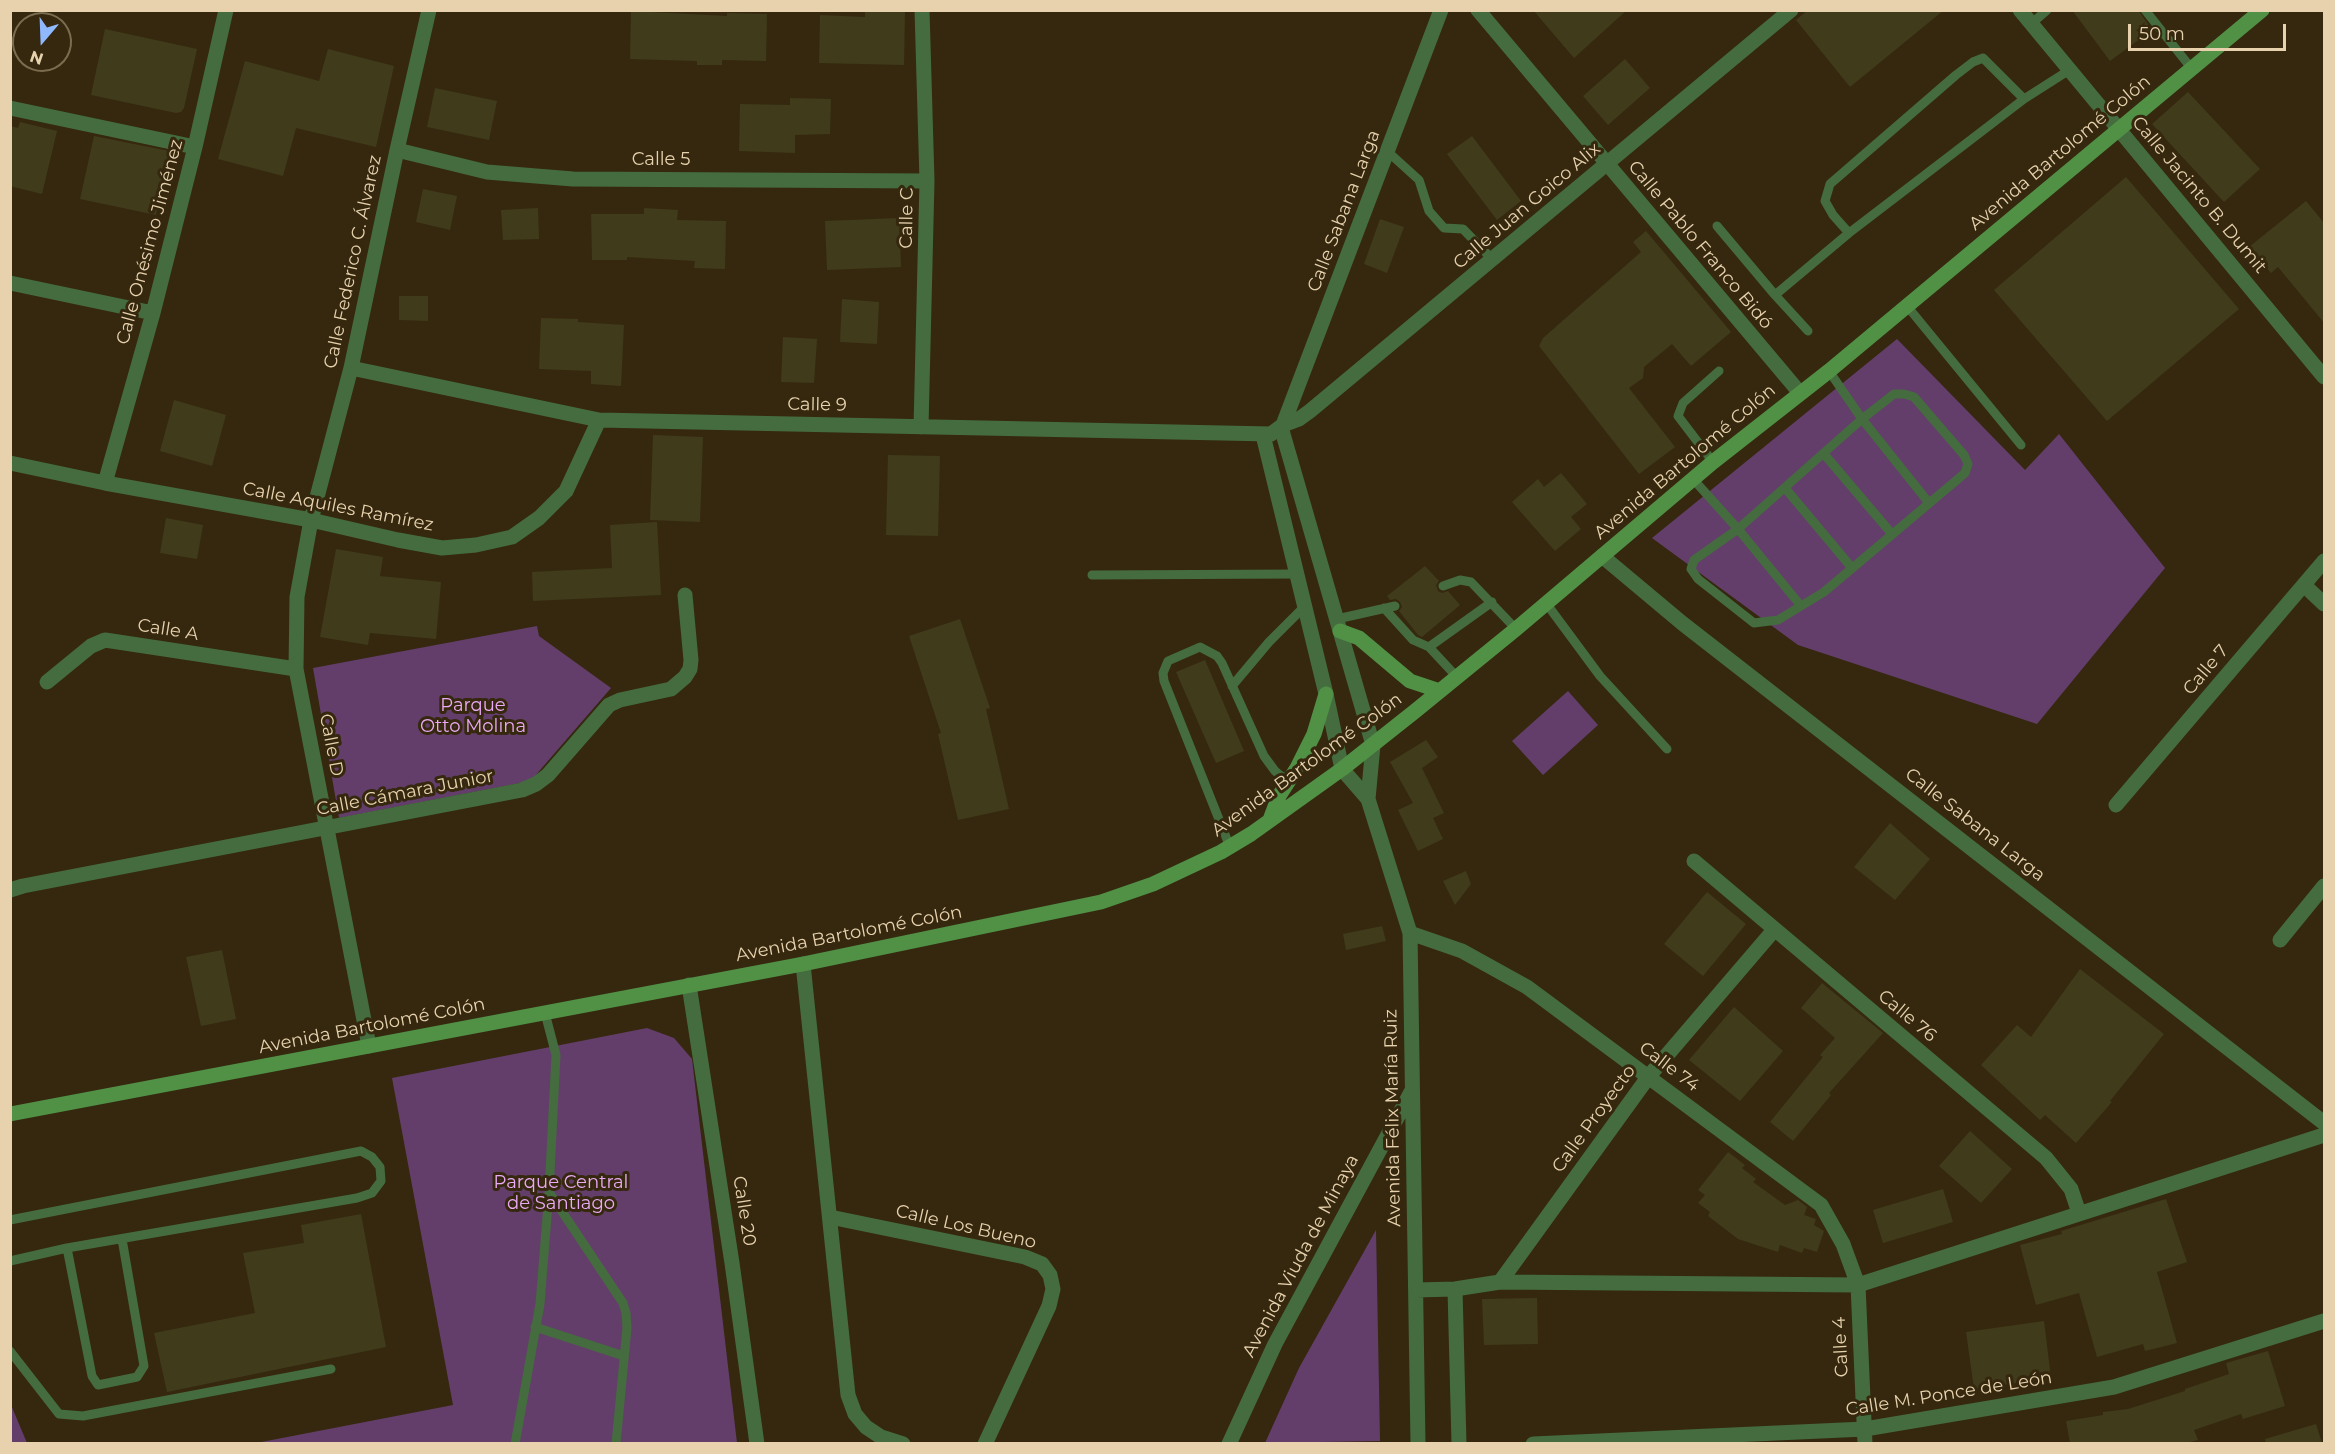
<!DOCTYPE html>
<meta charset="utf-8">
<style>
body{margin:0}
#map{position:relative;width:2335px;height:1454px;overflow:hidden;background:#35280f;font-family:Montserrat,sans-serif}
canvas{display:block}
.frame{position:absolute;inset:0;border:12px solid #e7d2ad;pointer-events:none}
.north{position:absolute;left:12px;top:12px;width:60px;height:60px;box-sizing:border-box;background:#35280f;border:2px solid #7c6c4e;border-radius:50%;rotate:199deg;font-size:16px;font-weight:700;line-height:24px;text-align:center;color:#e7d2ad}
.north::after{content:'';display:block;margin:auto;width:21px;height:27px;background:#90b8fd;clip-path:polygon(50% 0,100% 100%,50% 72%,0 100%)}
.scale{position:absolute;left:2128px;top:24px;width:158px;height:27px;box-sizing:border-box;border:3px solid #e7d2ad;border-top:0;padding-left:8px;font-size:18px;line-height:21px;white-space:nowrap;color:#e7d2ad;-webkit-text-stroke:4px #35280f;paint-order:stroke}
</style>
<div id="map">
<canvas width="2335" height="1454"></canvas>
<div class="frame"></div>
<div class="north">N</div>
<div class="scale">50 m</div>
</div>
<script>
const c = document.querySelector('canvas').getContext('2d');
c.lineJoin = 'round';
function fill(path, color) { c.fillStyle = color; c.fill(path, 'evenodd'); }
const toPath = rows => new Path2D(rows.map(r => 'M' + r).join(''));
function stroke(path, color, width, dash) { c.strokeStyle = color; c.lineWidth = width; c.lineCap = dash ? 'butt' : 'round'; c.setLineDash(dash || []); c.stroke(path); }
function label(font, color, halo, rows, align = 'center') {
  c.font = font + ' Montserrat,sans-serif'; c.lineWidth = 6; c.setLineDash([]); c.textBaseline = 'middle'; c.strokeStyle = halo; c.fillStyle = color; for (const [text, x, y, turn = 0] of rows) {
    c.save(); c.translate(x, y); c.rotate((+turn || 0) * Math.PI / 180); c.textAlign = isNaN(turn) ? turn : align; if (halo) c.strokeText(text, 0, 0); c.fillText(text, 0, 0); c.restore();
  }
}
fill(toPath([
 [1897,339,2025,470,2059,434,2165,568,2037,724,1798,645,1652,538],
 [537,626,539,636,611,688,534,777,526,782,339,818,313,668],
 [1568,691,1598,725,1543,775,1512,741],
 [647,1028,674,1038,692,1059,737,1443,251,1444,453,1405,392,1078],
 [1376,1230,1380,1441,1265,1443,1299,1368],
 [10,1405,11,1405,27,1443,11,1443]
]), '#633e6b');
fill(toPath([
 [865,10,905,10,904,65,819,63,820,15,865,17],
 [1533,10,1627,10,1574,58],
 [1808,10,1944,10,1850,87,1796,20],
 [2072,10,2138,10,2152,30,2110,61],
 [631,11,727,16,727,13,767,14,766,61,722,60,722,65,697,65,697,61,630,59],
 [105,29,197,49,184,108,181,112,176,113,91,95],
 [328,49,394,66,376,147,296,128,283,176,218,159,245,61,319,81],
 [1625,59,1650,88,1608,125,1583,96],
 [435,88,497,101,489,140,427,127],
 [2188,92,2260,169,2224,202,2152,124],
 [790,98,831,99,830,134,795,135,795,153,739,151,740,104,790,105],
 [20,122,57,131,42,194,10,186,10,126,18,128],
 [94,136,169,151,156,215,80,199],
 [1472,136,1521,201,1497,220,1447,154],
 [2126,177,2239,309,2107,421,1994,290],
 [423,189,457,196,450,230,416,222],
 [2306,201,2325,224,2325,324,2278,267,2271,273,2249,247],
 [538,208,539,239,503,240,501,210],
 [644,208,678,210,677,220,726,221,725,269,694,268,695,261,627,257,627,260,592,260,591,214,644,214],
 [899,218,901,267,827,270,825,221],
 [1380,219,1404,227,1387,273,1364,264],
 [1646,231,1731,332,1691,366,1672,344,1644,367,1643,378,1629,388,1675,447,1639,474,1539,346,1543,338,1641,252,1633,242],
 [399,296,428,296,428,321,399,320],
 [842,299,879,302,877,344,840,342],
 [541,318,578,319,578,322,624,325,621,386,591,384,591,371,539,369],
 [783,337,817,339,814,383,781,382],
 [174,400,226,415,212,466,160,451],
 [653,435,703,437,700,522,650,520],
 [888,455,940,456,938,536,886,535],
 [1561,473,1587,504,1571,517,1581,529,1555,551,1512,502,1538,479,1544,487],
 [166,518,203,525,197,559,160,553],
 [657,522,661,595,533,601,532,572,612,568,610,525],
 [336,549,383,557,380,576,441,582,436,639,370,633,368,645,320,637],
 [1425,566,1439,581,1436,585,1438,591,1442,593,1448,591,1460,605,1422,637,1418,635,1399,611,1402,607,1400,602,1396,599,1390,600,1387,596],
 [960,619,990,708,986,709,1009,809,958,820,938,734,941,733,909,636],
 [1205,660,1244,751,1216,763,1176,672],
 [1426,740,1438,757,1422,768,1444,813,1433,818,1443,839,1418,851,1398,810,1413,803,1390,762],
 [1890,823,1930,859,1895,900,1854,867],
 [1466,871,1471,884,1455,905,1443,881],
 [1707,892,1746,924,1703,976,1664,944],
 [1382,926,1386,941,1346,950,1343,934],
 [222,950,236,1019,201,1026,186,957],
 [2080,969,2164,1034,2110,1101,2112,1102,2076,1143,2045,1115,2040,1120,1981,1065,2017,1025,2031,1037],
 [1822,983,1883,1033,1829,1093,1831,1095,1793,1141,1770,1122,1823,1057,1820,1055,1835,1038,1801,1008],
 [1734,1007,1783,1051,1740,1101,1689,1060],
 [1970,1131,2012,1169,1981,1203,1939,1166],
 [1728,1152,1745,1165,1742,1168,1756,1179,1753,1182,1785,1205,1798,1200,1807,1207,1804,1215,1816,1219,1814,1225,1824,1231,1817,1252,1804,1248,1802,1253,1780,1245,1778,1252,1738,1239,1708,1216,1710,1212,1698,1203,1705,1195,1698,1190],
 [1943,1189,1953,1222,1883,1243,1873,1210],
 [2166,1199,2187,1262,2157,1272,2177,1343,2145,1351,2143,1344,2097,1357,2079,1293,2036,1305,2020,1245,2062,1234,2061,1231],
 [361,1214,386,1347,167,1392,154,1333,255,1313,243,1253,304,1243,301,1225],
 [1537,1298,1538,1344,1484,1345,1482,1299],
 [2044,1321,2051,1378,1974,1389,1966,1332],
 [2268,1351,2285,1406,2243,1419,2241,1414,2194,1430,2198,1440,2186,1443,2070,1443,2066,1421,2103,1415,2103,1412,2128,1409,2185,1391,2185,1389,2229,1374,2226,1363],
 [2316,1424,2322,1443,2266,1443,2265,1439]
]), '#403b1a');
stroke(toPath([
 [2145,10,2192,69],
 [2031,24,2047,10],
 [1387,151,1419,180,1429,211,1444,228,1463,229,1493,260],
 [1717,226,1775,295],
 [1849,233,1833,215,1825,201,1830,184,1956,75,1973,62,1983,58,2024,99],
 [1907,306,2021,445],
 [1808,331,1775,295,1849,233,2024,99,2071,69],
 [1829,371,1862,419,1929,503],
 [1894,394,1904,394,1914,397,1964,455,1968,464,1965,473,1824,592,1778,620,1754,623,1698,579,1691,569,1694,560,1738,529,1862,419,1894,394],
 [1824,454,1892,534],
 [1713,462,1678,416,1683,403,1719,371],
 [1693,479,1738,529,1801,606],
 [1785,488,1852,568],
 [1092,575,1297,574],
 [1443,586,1460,580,1471,582,1516,629],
 [1546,603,1600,676,1667,749],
 [1384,608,1413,640,1429,647,1456,676],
 [1337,619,1395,606],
 [1429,647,1492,602],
 [1232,686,1269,642,1305,606],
 [1230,847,1164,681,1163,673,1168,661,1200,647,1217,656,1222,663,1264,756,1275,771,1281,776,1290,779],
 [549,1192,623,1303,626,1313,627,1328,616,1444],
 [10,1220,361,1151,372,1157,380,1167,381,1181,372,1193,357,1198,67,1248,10,1261],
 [67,1248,92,1376,98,1385,137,1377,144,1366,122,1239],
 [535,1327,624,1356],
 [10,1351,59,1414,83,1416,331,1369],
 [515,1444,540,1304,549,1192,556,1055,545,1013]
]), '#456c3e', 9);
stroke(toPath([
 [1478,10,1800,393],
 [10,108,195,147],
 [397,150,487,172,573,179,927,181],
 [10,283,153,313],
 [351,368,599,420,1271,434,1283,425,1441,10],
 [1283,425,1299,419,1310,411,1791,10],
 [921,427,927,181,922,10],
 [1281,427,1373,745,1368,799,1410,933,1418,1444],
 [1263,435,1326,694,1342,769,1368,799],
 [10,463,105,483,311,520,398,540,442,548,476,545,512,537,539,518,566,491,599,420],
 [105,483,153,313,195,147,226,10],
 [1602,556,1682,623,2324,1123],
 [2304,585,2324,604],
 [47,682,91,646,105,640,296,669],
 [2116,805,2324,561],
 [1694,861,2046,1158,2071,1189,2079,1213],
 [10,890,23,886,522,790,536,784,548,775,609,705,620,700,671,689,685,677,690,669,691,660,685,595],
 [1410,933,1462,951,1527,987,1821,1205,1843,1244,1858,1285,1865,1444],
 [2280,940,2324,886],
 [803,964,848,1395,855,1414,866,1427,881,1437,903,1444],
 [689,985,732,1263,757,1444],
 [369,1046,296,669,297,597,311,520,351,368,397,150,429,10],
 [830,1217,1025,1257,1042,1264,1050,1275,1053,1289,1049,1306,985,1444],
 [1500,1282,1649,1076,1774,930],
 [1455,1289,1459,1444],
 [1416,1290,1455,1289,1500,1282,1858,1285,2324,1135],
 [1229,1444,1275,1344,1411,1092],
 [1533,1444,1865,1429,2114,1387,2324,1321]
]), '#456c3e', 15);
stroke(toPath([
 [2020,10,2324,377]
]), '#456c3e', 15);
stroke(toPath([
 [1340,631,1359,638,1410,681,1440,691],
 [1270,820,1279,796,1297,768,1314,734,1326,694],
 [10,1114,803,964,1101,902,1153,884,1221,852,1251,834,1342,769,1414,712,1516,629,1713,462,1829,371,2262,10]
]), '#509146', 15);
label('18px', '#e7d2ad', '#35280f', [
 ["Avenida Bartolomé Colón",2060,153,-40],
 ["Calle 5",661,160],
 ["Calle Jacinto B. Dumit",2199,195,50],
 ["Calle Juan Goico Alix",1527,206,-40],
 ["Calle Sabana Larga",1344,211,-69],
 ["Calle C",907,218,-89],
 ["Calle Onésimo Jiménez",150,242,-75],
 ["Calle Pablo Franco Bidó",1700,245,50],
 ["Calle Federico C. Álvarez",353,262,-78],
 ["Calle 9",817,405,1],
 ["Avenida Bartolomé Colón",1685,462,-40],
 ["Calle Aquiles Ramírez",338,507,11],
 ["Calle A",168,630,9],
 ["Calle 7",2206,670,-50],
 ["Calle D",331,745,79],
 ["Avenida Bartolomé Colón",1307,765,-36],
 ["Calle Cámara Junior",405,793,-11],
 ["Calle Sabana Larga",1975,825,38],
 ["Avenida Bartolomé Colón",849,934,-11],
 ["Calle 76",1907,1016,40],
 ["Avenida Bartolomé Colón",372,1026,-11],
 ["Calle 74",1669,1067,37],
 ["Avenida Félix María Ruiz",1393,1118,-91],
 ["Calle Proyecto",1594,1119,-54],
 ["Calle 20",744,1211,81],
 ["Calle Los Bueno",966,1227,13],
 ["Avenida Viuda de Minaya",1301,1256,-62],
 ["Calle 4",1841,1347,-93],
 ["Calle M. Ponce de León",1949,1394,-9]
]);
label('18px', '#eaaaf7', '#35280f', [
 ["Parque",473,706],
 ["Otto Molina",473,727],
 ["Parque Central",561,1183],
 ["de Santiago",561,1204]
]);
</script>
